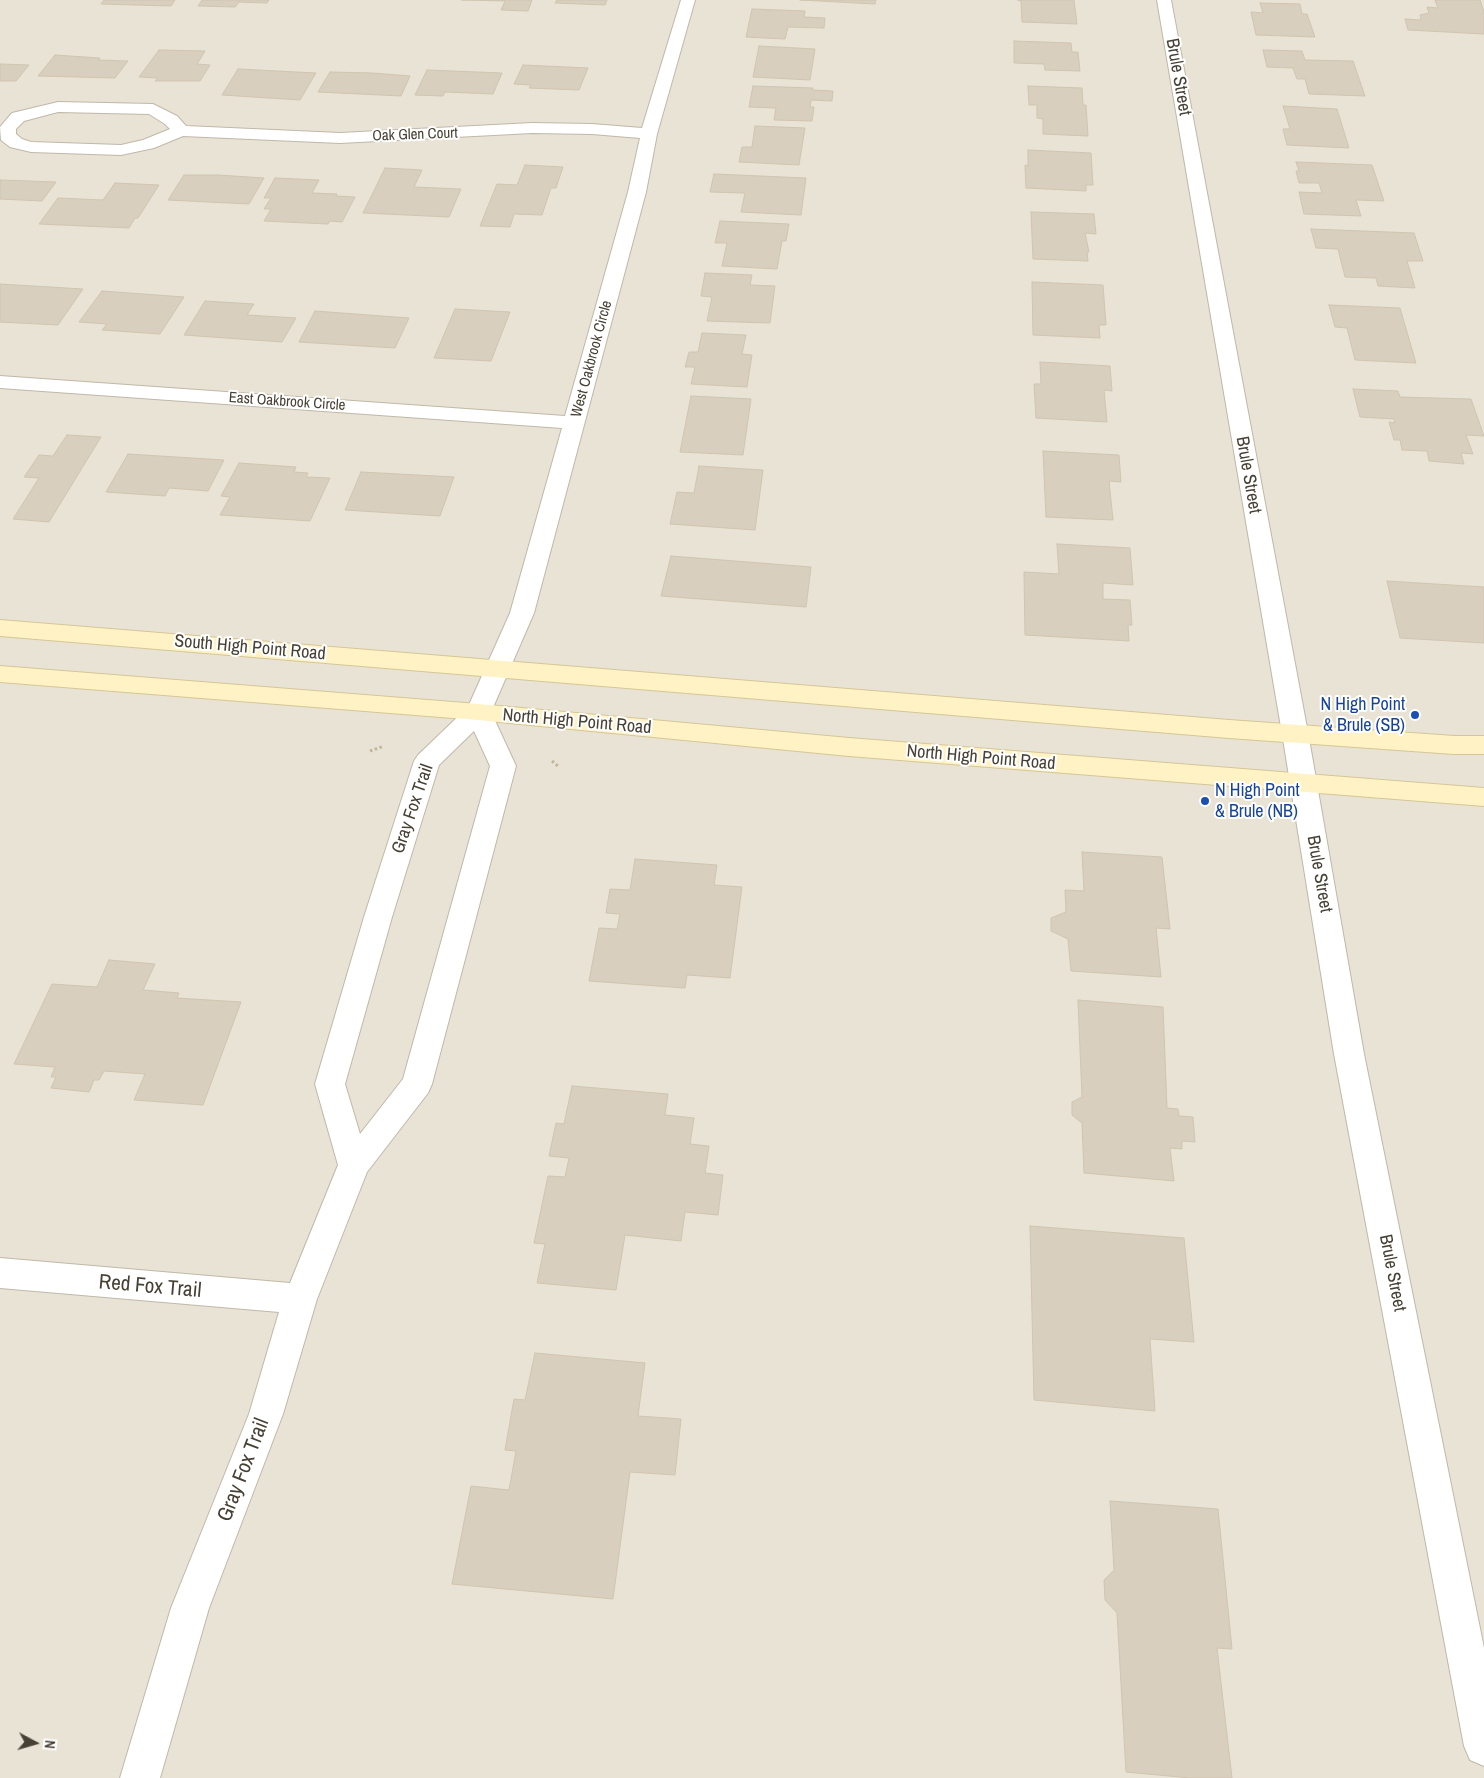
<!DOCTYPE html>
<style>
body{margin:0}
#map{position:relative;width:1484px;height:1778px;overflow:hidden;background:#f4f0e7;font-family:"Archivo Narrow",sans-serif}
canvas{display:block}
.north{position:absolute;left:10px;top:1718px;width:50px;height:50px;-webkit-text-stroke:4px #fff;paint-order:stroke;rotate:96deg;font-size:14px;font-weight:700;line-height:20px;text-align:center;color:#474135}
.north::after{content:'';display:block;margin:auto;width:18px;height:22px;background:#474135;clip-path:polygon(50% 0,100% 100%,50% 72%,0 100%)}
</style>
<div id="map">
<canvas width="1484" height="1778"></canvas>
<div class="north">N</div>
</div>
<script>
const c = document.querySelector('canvas').getContext('2d');
c.lineJoin = 'round';
function fill(path, color) { c.fillStyle = color; c.fill(path, 'evenodd'); }
const toPath = rows => new Path2D(rows.map(r => 'M' + r).join(''));
function stroke(path, color, width, dash) { c.strokeStyle = color; c.lineWidth = width; c.lineCap = dash ? 'butt' : 'round'; c.setLineDash(dash || []); c.stroke(path); }
function label(font, color, halo, rows, align = 'center') {
  c.font = font + ' "Archivo Narrow",sans-serif'; c.lineWidth = 4; c.setLineDash([]); c.textBaseline = 'middle'; c.strokeStyle = halo; c.fillStyle = color; for (const [text, x, y, turn = 0] of rows) {
    c.save(); c.translate(x, y); c.rotate((+turn || 0) * Math.PI / 180); c.textAlign = isNaN(turn) ? turn : align; if (halo) c.strokeText(text, 0, 0); c.fillText(text, 0, 0); c.restore();
  }
}
fill(toPath([
 [0,0,1484,0,1484,1778,0,1778]
]), '#e8e3d5');
const building = toPath([
 [104,0,175,0,171,6,101,4,104,0],
 [202,0,269,0,267,3,239,2,235,7,198,6,202,0],
 [462,0,532,0,528,11,501,10,505,1,462,0],
 [557,0,607,0,605,5,555,3,557,0],
 [800,0,876,0,875,4,800,0],
 [1018,0,1074,0,1077,24,1022,22,1021,1,1018,0],
 [1435,0,1480,0,1484,12,1484,34,1408,30,1405,19,1421,20,1420,15,1429,13,1427,7,1438,8,1435,0],
 [1260,3,1300,4,1302,14,1307,14,1315,37,1256,35,1251,12,1263,13,1260,3],
 [752,9,805,11,804,17,825,18,824,28,788,27,785,39,746,37,752,9],
 [1014,41,1071,43,1072,52,1078,52,1080,71,1045,70,1044,64,1014,63,1014,41],
 [759,46,815,49,810,80,753,77,759,46],
 [159,50,205,51,197,64,210,65,200,81,155,81,158,78,139,77,159,50],
 [1263,50,1302,51,1305,60,1353,61,1365,96,1309,94,1305,79,1297,79,1293,68,1267,67,1263,50],
 [55,55,100,58,98,60,128,61,115,78,38,76,55,55],
 [0,64,29,65,16,81,0,81,0,64],
 [523,65,588,68,579,90,529,88,531,85,514,84,523,65],
 [238,69,316,73,300,100,222,95,238,69],
 [427,70,502,73,493,94,445,92,443,96,415,95,427,70],
 [330,72,372,73,410,76,401,96,318,92,330,72],
 [753,86,813,88,812,90,833,91,832,101,811,100,810,107,814,107,812,121,774,120,776,108,749,107,753,86],
 [1028,86,1082,88,1083,105,1086,105,1088,136,1043,134,1043,119,1037,118,1037,105,1029,105,1028,86],
 [1283,106,1337,109,1349,148,1287,145,1283,129,1290,129,1283,106],
 [755,126,805,128,799,165,739,162,742,147,752,147,755,126],
 [1028,150,1091,153,1093,185,1086,185,1086,191,1026,188,1025,165,1028,166,1028,150],
 [1296,162,1372,165,1384,201,1356,200,1361,216,1304,214,1299,192,1322,193,1319,183,1299,183,1296,171,1299,171,1296,162],
 [525,165,563,167,556,188,551,188,542,215,514,214,510,227,480,226,497,184,517,185,525,165],
 [385,168,422,170,414,187,461,189,449,217,363,213,385,168],
 [714,174,806,178,801,215,741,212,745,193,710,192,714,174],
 [184,175,218,175,264,178,249,204,168,200,184,175],
 [275,178,319,180,312,193,337,194,336,196,355,197,342,222,330,221,328,224,264,221,271,209,264,209,271,198,264,198,275,178],
 [0,180,56,182,42,201,0,199,0,180],
 [115,183,159,185,138,218,135,218,129,228,39,224,58,198,103,200,115,183],
 [1031,212,1094,214,1096,234,1085,233,1089,252,1087,252,1088,261,1033,259,1031,212],
 [720,221,789,224,786,241,782,241,777,269,722,266,727,243,715,243,720,221],
 [1311,229,1414,233,1423,261,1407,261,1415,288,1378,286,1376,278,1345,277,1338,249,1316,248,1311,229],
 [705,273,752,275,750,285,775,286,770,323,707,321,712,297,701,296,705,273],
 [1032,282,1103,285,1106,325,1099,325,1100,338,1033,335,1032,282],
 [0,284,83,289,58,325,0,322,0,284],
 [102,291,184,297,160,334,102,330,107,324,79,322,102,291],
 [205,301,254,304,247,315,296,318,282,342,184,335,205,301],
 [1329,305,1400,308,1416,363,1355,360,1347,328,1335,327,1329,305],
 [455,309,510,312,491,361,434,358,455,309],
 [315,311,409,318,395,348,299,342,315,311],
 [702,333,746,335,742,354,752,355,747,387,691,384,695,367,685,367,689,352,698,352,702,333],
 [1040,362,1110,366,1112,391,1104,390,1107,422,1036,418,1034,384,1041,384,1040,362],
 [1353,389,1398,391,1400,397,1471,399,1484,436,1466,435,1473,454,1461,453,1464,464,1429,461,1427,451,1402,450,1400,440,1394,440,1389,422,1395,423,1394,419,1360,417,1353,389],
 [691,396,751,399,743,455,680,452,691,396],
 [67,435,101,437,49,522,13,519,39,478,24,477,39,455,53,456,67,435],
 [1043,451,1119,455,1121,482,1109,481,1113,520,1046,517,1043,451],
 [128,454,224,460,208,491,169,488,165,496,106,492,128,454],
 [239,463,296,467,294,472,308,473,306,477,330,478,310,521,220,515,230,497,221,496,239,463],
 [699,466,763,470,755,530,670,524,677,492,694,493,699,466],
 [361,472,454,477,440,516,345,510,361,472],
 [1057,544,1130,548,1133,585,1103,583,1103,599,1130,600,1132,625,1128,625,1129,641,1025,635,1024,572,1059,574,1057,544],
 [671,556,811,567,806,607,661,596,671,556],
 [1387,581,1484,587,1484,643,1400,638,1387,581],
 [1082,852,1162,857,1170,929,1156,928,1161,977,1071,971,1068,939,1051,931,1051,918,1066,912,1065,890,1084,891,1082,852],
 [635,859,717,865,714,885,742,887,730,978,687,975,685,988,589,981,599,928,617,929,620,914,606,913,610,889,630,890,635,859],
 [109,960,155,964,143,990,179,993,177,998,241,1002,203,1105,134,1100,145,1074,104,1071,99,1080,94,1080,89,1092,51,1088,56,1077,51,1077,55,1067,14,1064,52,984,97,987,109,960],
 [1078,1000,1163,1007,1167,1108,1178,1109,1179,1116,1193,1117,1195,1142,1182,1141,1182,1149,1170,1148,1174,1181,1084,1173,1082,1123,1072,1115,1072,1102,1082,1097,1078,1000],
 [572,1086,668,1094,665,1115,694,1118,690,1144,709,1146,705,1173,723,1175,718,1215,685,1212,681,1241,625,1235,616,1290,537,1283,545,1244,534,1243,548,1176,565,1177,569,1158,549,1156,556,1123,564,1124,572,1086],
 [1030,1226,1184,1238,1194,1342,1150,1339,1155,1411,1034,1400,1030,1226],
 [535,1353,645,1363,638,1416,681,1419,675,1475,630,1472,613,1599,452,1584,471,1486,509,1490,516,1451,505,1450,514,1399,525,1400,535,1353],
 [1110,1501,1218,1509,1232,1649,1217,1648,1232,1778,1190,1778,1126,1772,1117,1613,1105,1600,1104,1580,1114,1570,1110,1501]
]);
fill(building, '#d9cfbf');
stroke(building, '#d1c5af', 1);
const street = toPath([
 [681,0,695,0,657,134,646,192,534,613,491,712,516,766,432,1084,428,1093,367,1172,317,1299,283,1414,209,1608,160,1778,120,1778,171,1608,249,1414,279,1312,0,1288,0,1258,290,1283,338,1165,315,1084,364,917,414,761,418,755,468,707,510,613,562,428,0,388,0,376,565,416,628,192,640,138,592,134,532,133,340,143,183,136,154,148,121,155,31,152,10,147,1,140,0,127,12,113,58,102,153,104,177,116,186,126,340,133,532,123,592,124,642,128,681,0],
 [58,112,149,114,165,124,170,129,143,140,121,145,31,142,22,139,16,134,16,129,24,121,58,112],
 [474,731,490,766,403,1079,360,1134,345,1084,392,917,439,765,474,731],
 [1157,0,1171,0,1308,733,1364,1054,1484,1648,1484,1766,1470,1760,1464,1746,1334,1054,1282,733,1157,0]
]);
const secondary = toPath([
 [0,620,1229,720,1454,736,1484,736,1484,754,1454,754,1229,738,0,636,0,620],
 [0,666,478,704,849,738,1484,788,1484,806,849,756,478,720,0,682,0,666]
]);
stroke(street, '#c0b8a9', 2);
stroke(secondary, '#d6c695', 2);
stroke(toPath([
 [370,751,384,746],
 [552,761,559,767]
]), '#c2b599', 3, [2.5, 2.5]);
fill(street, '#fff');
fill(secondary, '#fff3c6');
for (const [x, y, r, color] of [
 [1415,715,5,"#1a4fb4"],
 [1205,801,5,"#1a4fb4"]
]) { const dot = new Path2D(); dot.arc(x, y, r, 0, 2 * Math.PI); c.fillStyle = color; c.fill(dot); stroke(dot, '#fff', 2); }
label('15px', '#474135', '#fff', [
 ["Oak Glen Court",415,135,-2],
 ["West Oakbrook Circle",592,359,-75],
 ["East Oakbrook Circle",287,402,4]
]);
label('18px', '#474135', '#fff', [
 ["Brule Street",1178,77,80],
 ["Brule Street",1248,475,80],
 ["South High Point Road",250,648,5],
 ["North High Point Road",577,722,5],
 ["North High Point Road",981,758,5],
 ["Gray Fox Trail",413,809,-71],
 ["Brule Street",1319,874,80],
 ["Brule Street",1392,1273,79]
]);
label('18px', '#164399', '#fff', [
 ["N High Point",1405,705],
 ["& Brule (SB)",1405,726],
 ["N High Point",1215,791,"left"],
 ["& Brule (NB)",1215,812,"left"]
], 'right');
label('21px', '#474135', '#fff', [
 ["Red Fox Trail",150,1287,5],
 ["Gray Fox Trail",244,1470,-69]
]);
</script>
